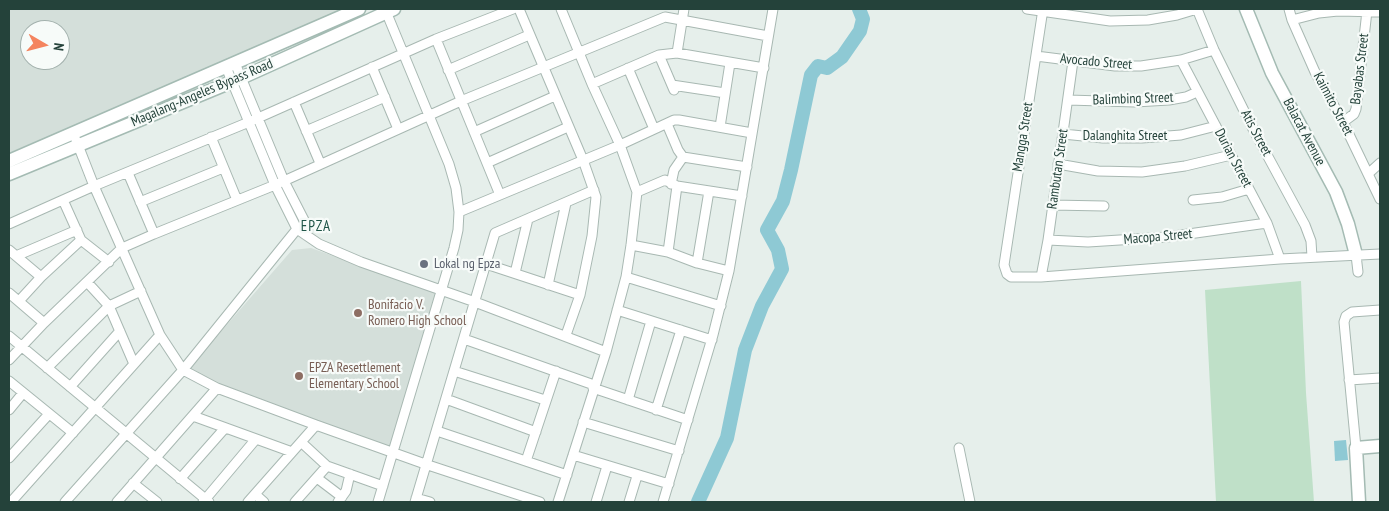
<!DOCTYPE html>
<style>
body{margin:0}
#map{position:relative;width:1389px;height:511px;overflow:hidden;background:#e6efeb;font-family:"PT Sans Narrow",sans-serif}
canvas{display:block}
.frame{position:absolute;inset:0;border:10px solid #24423a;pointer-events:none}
.north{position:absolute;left:20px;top:20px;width:50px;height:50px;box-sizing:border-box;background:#f7fbf9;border:1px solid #a3b1ad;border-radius:50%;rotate:98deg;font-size:14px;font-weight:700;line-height:20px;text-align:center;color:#24423a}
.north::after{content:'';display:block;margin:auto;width:18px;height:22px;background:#f4845f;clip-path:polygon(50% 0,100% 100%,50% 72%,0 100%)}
</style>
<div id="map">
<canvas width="1389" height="511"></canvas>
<div class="frame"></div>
<div class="north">N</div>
</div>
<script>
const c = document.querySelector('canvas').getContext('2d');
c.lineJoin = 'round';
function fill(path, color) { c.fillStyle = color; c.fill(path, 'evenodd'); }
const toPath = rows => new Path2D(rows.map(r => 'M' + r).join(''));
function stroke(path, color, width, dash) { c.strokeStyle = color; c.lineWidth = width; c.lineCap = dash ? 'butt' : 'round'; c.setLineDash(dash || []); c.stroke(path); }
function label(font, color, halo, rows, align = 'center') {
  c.font = font + ' "PT Sans Narrow",sans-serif'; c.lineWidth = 4.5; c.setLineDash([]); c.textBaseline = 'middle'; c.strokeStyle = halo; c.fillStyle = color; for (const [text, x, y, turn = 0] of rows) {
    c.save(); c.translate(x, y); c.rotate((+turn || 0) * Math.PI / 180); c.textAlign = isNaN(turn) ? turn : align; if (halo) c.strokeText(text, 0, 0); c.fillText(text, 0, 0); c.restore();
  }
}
fill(toPath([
 [9,9,351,9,9,153],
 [30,30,60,30,60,60,30,60],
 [311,248,437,293,391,448,189,373,190,367,292,250]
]), '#d4dfda');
fill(toPath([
 [1301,281,1306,393,1314,502,1216,502,1205,290]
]), '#bfe0c8');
fill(toPath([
 [1346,440,1348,460,1335,461,1334,441]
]), '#8ec9d4');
stroke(toPath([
 [698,502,727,438,745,350,762,306,782,269,778,250,767,230,783,201,791,170,811,75,818,66,827,68,842,57,860,31,863,19,859,9]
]), '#8ec9d4', 14);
const street = toPath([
 [519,9,583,160,596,197,592,236,580,295,566,335],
 [1027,9,1110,21,1148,20,1177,15,1197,9],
 [1043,9,1004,265,1007,274,1011,277,1041,277,1280,259,1380,254],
 [1197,9,1214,50,1253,129,1305,225,1311,241,1312,257],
 [1289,9,1292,20,1315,72,1343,122,1380,199],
 [1292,20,1319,13,1338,11,1380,12],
 [436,39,500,195],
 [677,53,684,9],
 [659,55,674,90],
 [1036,56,1115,66,1141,66,1181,60,1214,50],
 [1181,60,1267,223,1280,259],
 [235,63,284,181,306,224,307,229],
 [226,67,275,185,297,229,319,244,361,262,475,302,606,352],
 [372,67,398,129],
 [628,68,654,129],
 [448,70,529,35],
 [592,84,659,55,677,53,764,68],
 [672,85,725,93],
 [1068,100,1135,102,1169,100,1186,97,1197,92],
 [294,102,320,163],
 [1343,122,1354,114,1356,109,1367,11],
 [667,124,678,150,683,157,747,167],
 [720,127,730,63],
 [306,131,385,97],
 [474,132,555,96],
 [1063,134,1103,138,1142,138,1181,135,1216,126],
 [211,137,237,200],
 [76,140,94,186,160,335,183,370,217,388,316,425,425,464,540,502],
 [487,163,568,127],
 [1058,164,1098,171,1142,172,1185,166,1231,155],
 [128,173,154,234],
 [1369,173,1380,163],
 [671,184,674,170,683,157],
 [709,191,697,263,729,271],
 [637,192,665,180,677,186,742,196],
 [63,200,81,240,109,262],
 [1193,200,1222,197,1249,189],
 [140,202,223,168],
 [1052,205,1104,206],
 [459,212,620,145,674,120,679,120,752,133],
 [9,224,94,186,249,122,436,39,513,9],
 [1048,240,1088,242,1167,237,1267,223],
 [631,245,668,252,677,186],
 [9,250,41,277],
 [668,252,697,263],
 [1356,255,1358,272],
 [16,256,77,230],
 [486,264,580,295],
 [515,273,528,219],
 [626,277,721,306],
 [1041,277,1048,240,1073,61],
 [87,282,109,306,134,364],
 [548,285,566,203],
 [9,293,44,323],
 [19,301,41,277,81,240],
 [617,310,712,340],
 [9,336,209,502],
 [464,339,594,385],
 [9,360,44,323,122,248,154,234,275,185,461,101,665,17,768,36],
 [47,368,109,306,141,291],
 [454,371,545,400],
 [1349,380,1380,378],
 [9,381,73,433],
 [70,387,120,331],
 [593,388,688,420],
 [446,399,536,432],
 [628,400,651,321],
 [9,410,23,393],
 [656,410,681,330],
 [193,416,292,452],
 [583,422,679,451],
 [437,431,567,475],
 [301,442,327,466,383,486],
 [959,448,970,502],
 [1356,448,1344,322,1346,316,1352,312,1380,310],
 [573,455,669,484],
 [9,458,49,414],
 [526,461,556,371],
 [317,478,342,497],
 [180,479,225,428],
 [133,483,157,502],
 [255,494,264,502],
 [416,498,430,502],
 [11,502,160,335],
 [65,502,183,370,297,229,306,224],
 [117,502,217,388],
 [203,502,256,439],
 [248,502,316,425],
 [295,502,327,466],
 [338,502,346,491,350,474],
 [378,502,454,248,458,230,459,212,456,188,449,164,385,9],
 [415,502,495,233,594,190],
 [558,502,606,352,626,277,631,245,637,192,620,145,592,84,561,9],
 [596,502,607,466],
 [629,502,637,476],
 [663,502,713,335,729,271,773,9]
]);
const secondary = toPath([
 [1246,9,1272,73,1336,192,1348,224,1356,255],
 [9,161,359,9],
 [9,174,241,78,394,9],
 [1359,502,1356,448,1380,446]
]);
stroke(street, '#a8b8b2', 11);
stroke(secondary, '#a4bbb3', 15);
stroke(street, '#fff', 9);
stroke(secondary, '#fff', 12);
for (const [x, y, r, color] of [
 [424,264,5,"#6b7280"],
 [358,313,5,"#8d6e63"],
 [299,376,5,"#8d6e63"]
]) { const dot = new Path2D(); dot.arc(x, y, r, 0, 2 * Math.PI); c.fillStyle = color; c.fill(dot); stroke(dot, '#f7fbf9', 2); }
label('14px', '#24423a', '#f7fbf9', [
 ["Avocado Street",1096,62,5],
 ["Bayabas Street",1360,69,-83],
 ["Magalang-Angeles Bypass Road",202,93,-23],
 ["Balimbing Street",1133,99,-2],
 ["Kaimito Street",1333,104,62],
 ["Balacat Avenue",1304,132,62],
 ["Atis Street",1256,133,62],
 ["Dalanghita Street",1125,136],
 ["Mangga Street",1023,137,-81],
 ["Durian Street",1233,158,62],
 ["Rambutan Street",1058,169,-82],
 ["Macopa Street",1158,237,-5]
]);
label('14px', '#5b616d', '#f7fbf9', [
 ["Lokal ng Epza",434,264]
], 'left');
label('14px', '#785e54', '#f7fbf9', [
 ["Bonifacio V.",368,305],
 ["Romero High School",368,321],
 ["EPZA Resettlement",309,368],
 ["Elementary School",309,384]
], 'left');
c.letterSpacing = '1px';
label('15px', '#1f5548', '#f7fbf9', [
 ["EPZA",316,227]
]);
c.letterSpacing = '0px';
</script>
